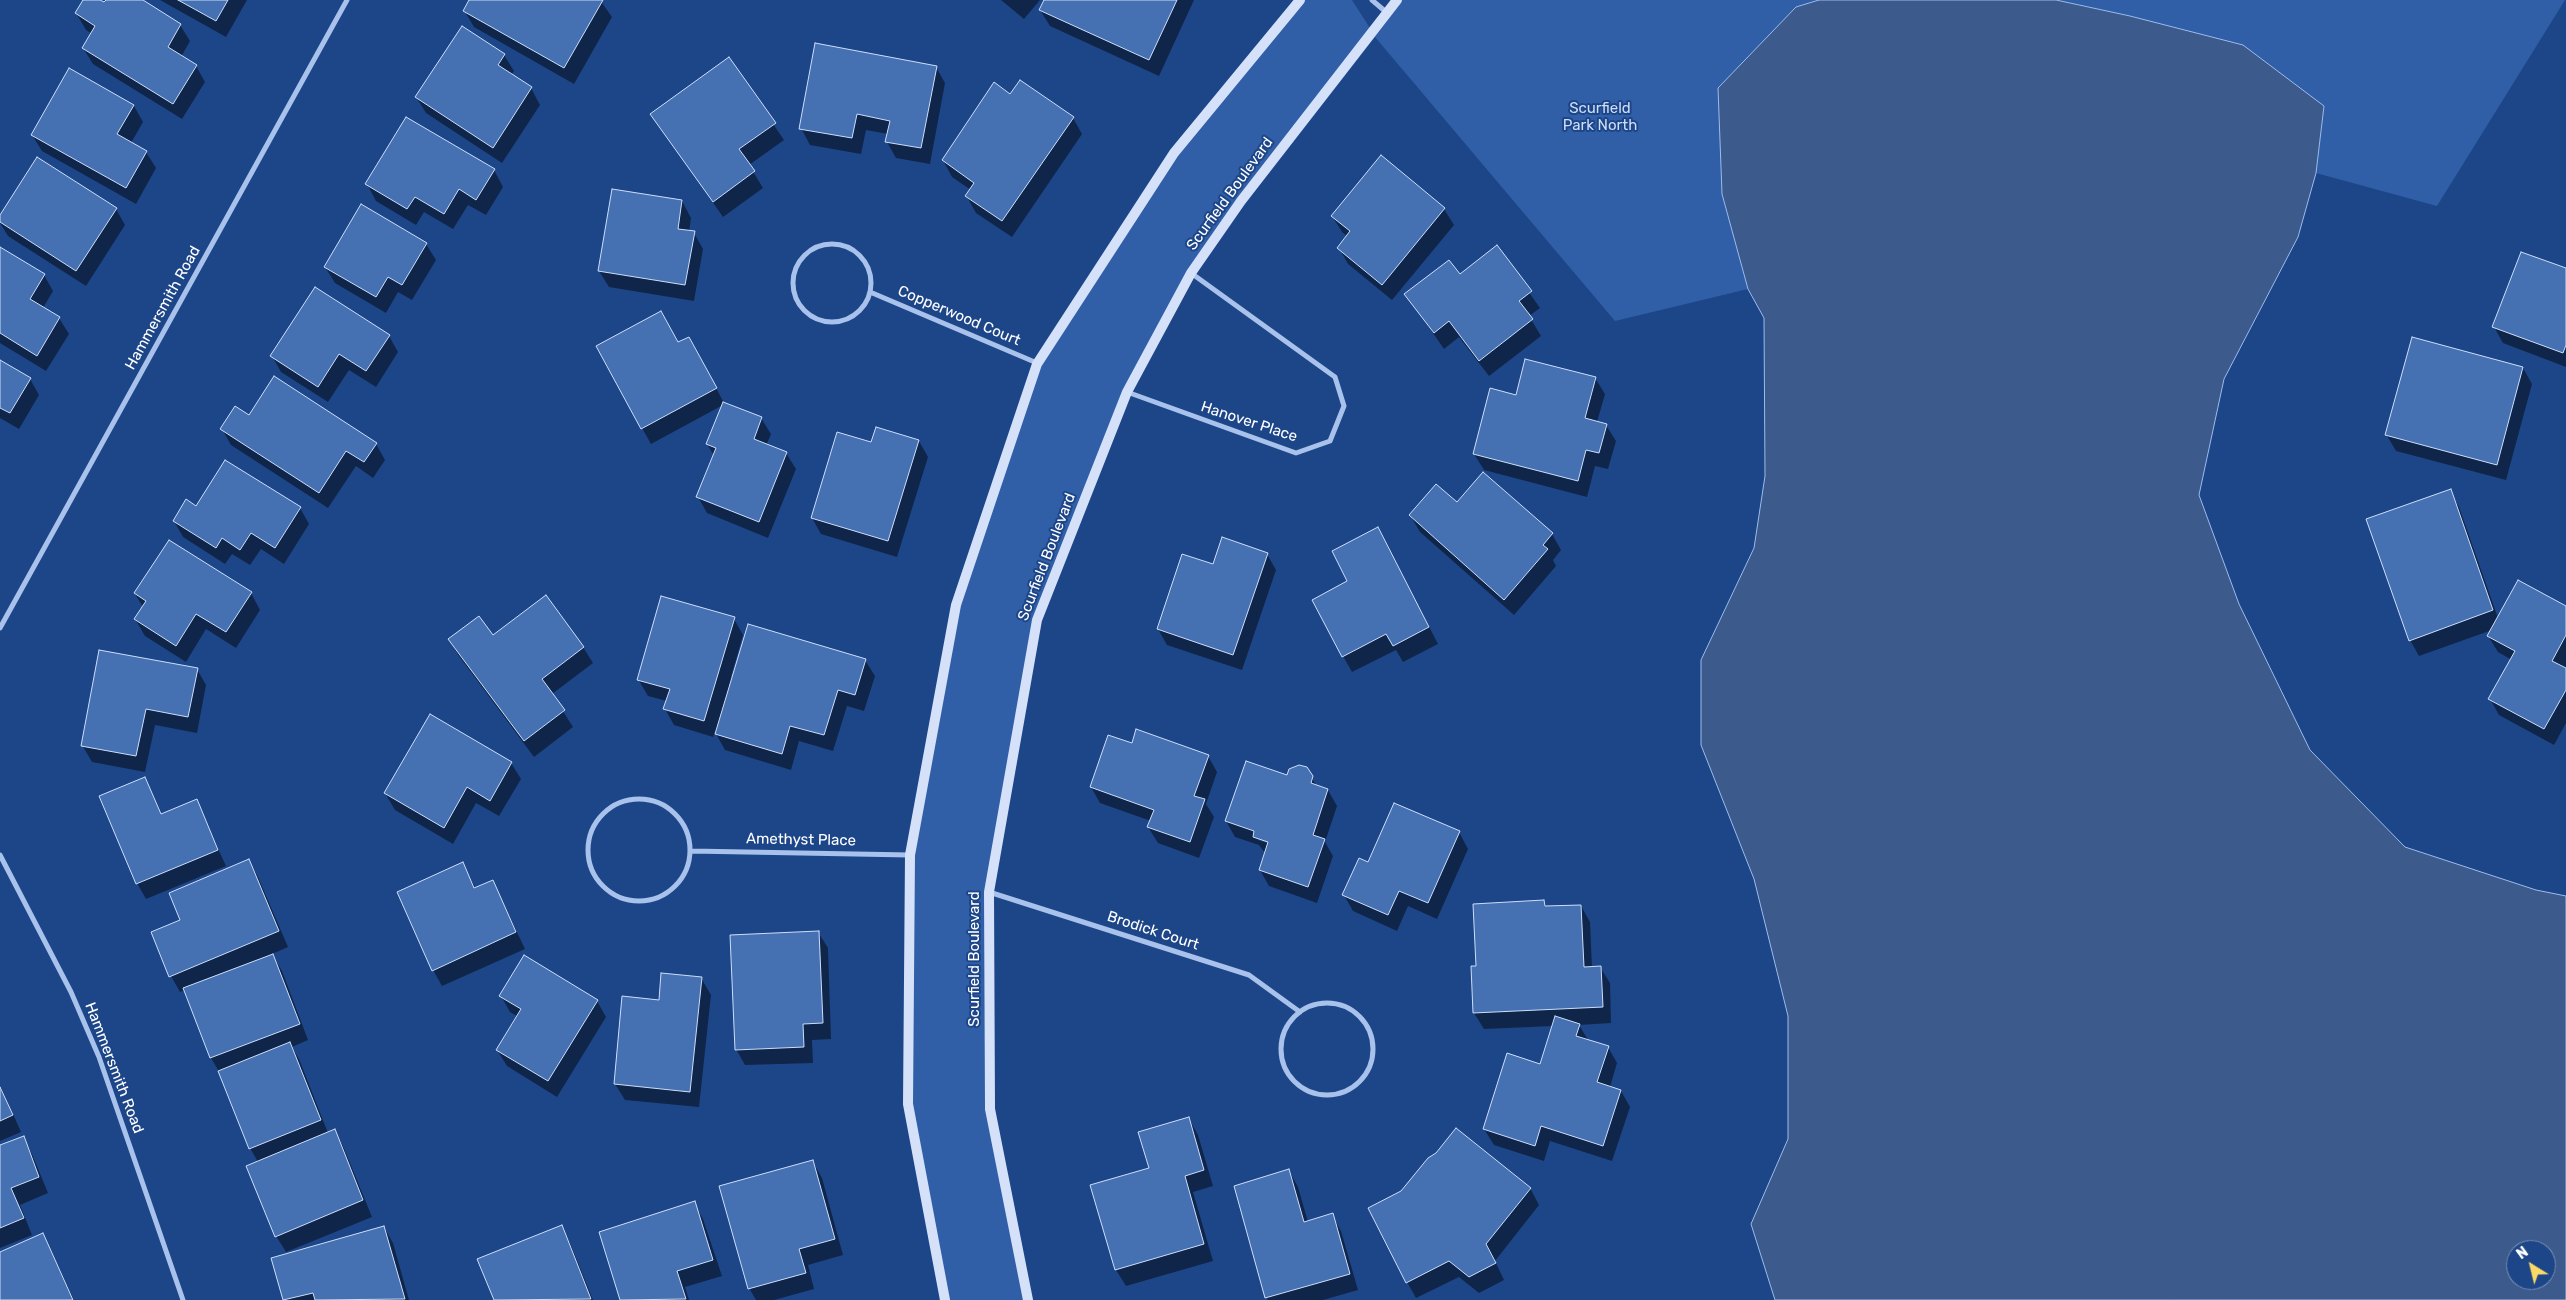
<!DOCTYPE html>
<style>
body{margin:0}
#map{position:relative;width:2566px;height:1300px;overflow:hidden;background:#1d4689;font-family:Rubik,sans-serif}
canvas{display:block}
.north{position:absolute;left:2506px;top:1240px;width:50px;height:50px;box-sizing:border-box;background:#1d4689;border:1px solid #7790b8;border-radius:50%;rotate:324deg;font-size:14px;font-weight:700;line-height:20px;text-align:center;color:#fff}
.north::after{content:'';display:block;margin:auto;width:18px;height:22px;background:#fbd966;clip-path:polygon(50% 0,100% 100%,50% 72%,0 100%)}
</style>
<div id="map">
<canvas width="2566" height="1300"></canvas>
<div class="north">N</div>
</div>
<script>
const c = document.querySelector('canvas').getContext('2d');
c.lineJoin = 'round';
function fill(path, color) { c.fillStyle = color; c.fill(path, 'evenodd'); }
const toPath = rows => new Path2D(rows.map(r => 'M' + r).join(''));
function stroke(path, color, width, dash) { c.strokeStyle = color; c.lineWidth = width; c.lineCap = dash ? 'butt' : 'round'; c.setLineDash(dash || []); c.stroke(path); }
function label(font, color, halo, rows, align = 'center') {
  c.font = font + ' Rubik,sans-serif'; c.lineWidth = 4; c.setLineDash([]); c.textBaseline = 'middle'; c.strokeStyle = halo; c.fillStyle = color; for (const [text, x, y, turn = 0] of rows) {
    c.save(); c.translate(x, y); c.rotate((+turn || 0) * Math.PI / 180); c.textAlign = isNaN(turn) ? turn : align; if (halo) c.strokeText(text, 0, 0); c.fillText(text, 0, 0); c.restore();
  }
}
fill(toPath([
 [1300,0,1352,0,1375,36,1397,0,1819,0,1796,7,1722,194,1748,289,1615,321,1375,37,1191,273,1127,392,1037,620,989,892,990,1109,1028,1300,945,1300,908,1104,910,855,956,605,1037,364,1174,153],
 [2056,0,2565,0,2437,206,2316,173,2324,106,2130,16]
]), '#305fa7');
const water = toPath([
 [1819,0,2056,0,2130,16,2243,45,2324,106,2316,173,2298,237,2224,379,2199,495,2239,604,2310,750,2405,847,2536,890,2566,896,2566,1300,1775,1300,1751,1224,1788,1139,1788,1016,1754,879,1701,745,1701,660,1754,548,1765,476,1764,318,1748,289,1722,194,1718,88,1796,7,1819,0],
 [2516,1250,2546,1250,2546,1280,2516,1280,2516,1250]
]);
fill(water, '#3d5a8c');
stroke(water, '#9bbced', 1);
fill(toPath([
 [84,0,98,0,105,4,107,0,140,0,180,25,190,41,181,57,196,66,205,82,182,119,93,64,83,48,92,34,86,30,76,13],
 [160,0,247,0,226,37],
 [470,0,600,0,612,17,574,84,474,27,464,10],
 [1001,0,1040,0,1024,19],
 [1045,0,1194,0,1159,76,1050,26,1040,10],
 [462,27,504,55,514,71,511,75,531,88,540,105,502,163,426,113,416,97],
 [729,59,784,140,749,165,763,188,723,217,652,114],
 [936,67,945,83,930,164,896,158,887,142,888,134,866,130,861,154,810,145,801,128],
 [70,70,134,106,143,122,131,143,146,152,156,168,136,204,42,151,32,135],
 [1011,95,1073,118,1082,134,1012,237,976,213,967,197,971,190,952,177,943,160],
 [494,170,503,187,486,215,468,205,453,229,424,212,416,225,376,201,367,184],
 [682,201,691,218,689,232,694,233,703,249,694,301,609,287,599,271],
 [116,209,125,225,86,286,8,236,0,223,0,217],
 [1444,209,1454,225,1392,300,1348,264,1339,248,1348,237,1342,232,1332,216],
 [426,244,436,260,412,300,398,292,386,313,335,283,325,267],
 [1497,247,1540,308,1529,316,1541,336,1489,376,1459,337,1444,349,1406,294,1459,276],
 [0,248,44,275,53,291,43,308,59,318,69,334,46,371,0,343],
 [2566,270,2566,367,2503,343,2494,327],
 [389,336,398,352,376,387,349,370,328,402,281,372,272,356],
 [678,344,698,354,724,403,761,418,771,434,766,446,786,453,796,469,768,538,707,513,698,497,714,456,707,444,723,405,651,444,642,428],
 [0,362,30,379,39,395,19,429,0,418],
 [2523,368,2532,384,2506,480,2396,451,2386,434],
 [1595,378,1605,394,1597,422,1606,425,1616,441,1608,469,1595,466,1587,497,1484,470,1474,454,1517,396],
 [249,417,376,444,385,460,373,478,356,466,328,508,231,445,222,429],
 [919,441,928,457,897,557,821,534,812,518,872,443],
 [2450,491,2459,507,2498,618,2566,607,2566,723,2554,745,2499,715,2490,699,2512,660,2498,652,2488,636,2492,630,2419,656,2410,640],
 [1457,504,1552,534,1561,550,1553,560,1556,566,1514,615,1420,532,1410,515],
 [196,507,300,508,309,524,284,564,261,549,250,565,232,554,225,564,183,537,174,521],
 [1387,545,1438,644,1403,662,1396,650,1352,672,1343,656,1349,582],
 [1267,554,1276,570,1242,670,1167,645,1158,629,1213,566],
 [251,593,260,610,236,648,206,629,186,662,145,636,135,619,143,607,135,594],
 [734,619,743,635,731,677,865,660,875,676,864,711,847,706,833,751,799,741,791,770,725,750,715,732,713,737,674,725,665,709,667,701,648,696,638,679],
 [493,636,583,647,593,663,552,694,573,727,534,757,459,656,449,640],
 [197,669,206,685,197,733,155,725,145,772,92,762,82,745],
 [430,716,511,763,521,779,499,816,476,803,453,844,395,810,385,793],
 [1132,745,1208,756,1217,772,1206,804,1214,817,1199,858,1158,843,1148,827,1151,821,1100,803,1091,787],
 [1306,768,1317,787,1328,790,1337,806,1325,842,1333,856,1317,903,1269,886,1260,870,1265,853,1259,845,1235,837,1226,821,1287,776],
 [1258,837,1274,843,1273,845,1258,840],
 [144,778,162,815,196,801,226,866,146,899,137,883],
 [1459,832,1468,849,1437,919,1408,906,1397,931,1353,911,1344,895,1368,863],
 [249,861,258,877,288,947,272,954,282,971,308,1040,292,1047,299,1059,328,1133,334,1130,343,1146,372,1217,286,1252,276,1236,258,1162,250,1148,221,1075,211,1058,185,990,180,992,171,976,182,921],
 [462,864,476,889,493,882,525,949,442,986,433,970],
 [1544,902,1547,908,1581,906,1590,922,1592,968,1600,967,1610,983,1611,1023,1579,1025,1588,1040,1608,1047,1617,1063,1610,1087,1621,1091,1630,1107,1612,1161,1550,1141,1544,1161,1494,1145,1484,1129,1541,1065,1553,1026,1484,1029,1474,1013,1472,967,1477,967],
 [818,932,828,948,831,1039,812,1040,813,1063,745,1065,736,1049],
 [701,978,711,995,699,1107,625,1100,615,1084],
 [501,996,597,1001,606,1017,557,1097,507,1066,497,1050,517,1016,510,1012],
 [0,1085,21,1132,0,1141],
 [1189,1119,1198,1135,1213,1186,1193,1192,1213,1261,1126,1286,1116,1270,1150,1169],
 [23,1137,32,1154,48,1193,20,1205,32,1235,0,1248,0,1146],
 [813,1162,822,1178,843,1255,808,1265,814,1289,774,1300,756,1300,749,1288],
 [1289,1171,1298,1187,1308,1222,1332,1215,1341,1231,1358,1290,1323,1300,1268,1300,1266,1297],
 [1530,1188,1539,1205,1495,1261,1504,1280,1479,1293,1459,1277,1416,1298,1407,1282],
 [694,1203,703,1219,722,1276,685,1287,689,1300,622,1300,600,1233],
 [384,1227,393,1243,409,1300,284,1300,273,1259],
 [561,1227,570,1243,593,1300,495,1300,479,1259],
 [43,1234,74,1300,0,1300,0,1253]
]), '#0007');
const building = toPath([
 [83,0,100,0,104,2,106,0,143,0,181,24,168,47,197,65,173,104,82,48,95,26,75,13,83,0],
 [178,0,228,0,216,21,178,0],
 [469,0,603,0,564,68,463,11,469,0],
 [1044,0,1177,0,1149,60,1039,10,1044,0],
 [462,26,505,54,498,65,532,87,493,148,415,97,462,26],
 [815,43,937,66,921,148,885,142,890,121,857,114,852,138,799,129,815,43],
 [729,57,776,123,739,149,755,171,713,202,650,114,729,57],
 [69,68,134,105,117,134,147,151,126,188,31,135,69,68],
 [1020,80,1074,117,1002,221,965,196,974,183,942,160,994,82,1010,94,1020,80],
 [406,117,495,169,476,200,459,189,444,214,415,197,407,209,365,184,406,117],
 [1381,155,1445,208,1382,285,1337,248,1350,231,1331,216,1381,155],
 [37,157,117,208,76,271,0,222,0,215,37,157],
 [612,189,682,200,678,229,695,231,685,285,598,271,612,189],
 [361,204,427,243,402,285,388,277,376,297,324,267,361,204],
 [1497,245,1532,291,1519,301,1533,319,1479,361,1449,321,1434,333,1404,294,1449,260,1460,274,1497,245],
 [0,247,45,274,30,299,60,317,37,356,0,333,0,247],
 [2521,252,2566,268,2566,345,2563,353,2492,327,2521,252],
 [315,287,390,335,366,371,339,354,318,387,270,356,315,287],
 [661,311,678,342,689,337,717,388,641,429,596,346,661,311],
 [2412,337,2523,367,2497,465,2385,435,2412,337],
 [1525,359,1596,377,1585,418,1607,424,1599,453,1586,450,1578,481,1473,454,1490,388,1516,395,1525,359],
 [0,360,31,378,10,413,0,408,0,360],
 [274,376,377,443,364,462,346,451,319,493,220,429,235,406,249,415,274,376],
 [723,402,762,417,754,439,787,452,759,522,696,497,716,448,706,444,723,402],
 [876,427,919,440,888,541,811,518,837,432,871,442,876,427],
 [225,460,301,507,275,548,251,533,240,550,222,538,216,548,173,521,186,499,196,506,225,460],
 [1483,472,1553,533,1543,545,1548,549,1504,600,1409,515,1436,484,1457,502,1483,472],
 [2451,489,2493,610,2409,641,2366,519,2451,489],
 [1378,527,1429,627,1393,646,1386,634,1342,657,1312,600,1347,581,1332,551,1378,527],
 [1222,537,1268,553,1233,655,1157,629,1182,554,1213,564,1222,537],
 [169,540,252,592,226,632,196,614,176,646,134,619,146,601,134,593,169,540],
 [2518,580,2566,606,2566,635,2552,661,2566,668,2566,690,2544,729,2488,699,2515,651,2487,636,2518,580],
 [546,595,584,647,542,679,565,710,524,741,448,639,479,616,493,635,546,595],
 [661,596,735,617,704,721,663,709,670,689,637,680,661,596],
 [748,624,866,659,855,695,838,690,824,735,790,726,782,754,715,734,748,624],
 [99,650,198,668,188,717,146,709,136,756,81,746,99,650],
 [430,714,512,762,490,801,467,787,444,828,384,793,430,714],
 [1136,729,1209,755,1194,796,1205,799,1190,842,1147,827,1154,810,1090,787,1108,735,1132,743,1136,729],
 [1246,761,1287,775,1289,769,1299,765,1307,767,1313,776,1311,783,1328,789,1313,835,1325,839,1308,887,1259,870,1268,842,1253,837,1254,831,1225,821,1246,761],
 [145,777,161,814,197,799,218,850,136,884,99,796,145,777],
 [1394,803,1460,831,1428,903,1399,891,1388,915,1342,895,1359,858,1368,862,1394,803],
 [249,859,279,931,169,977,151,932,180,920,169,893,249,859],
 [463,862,474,888,493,880,516,932,432,971,397,892,463,862],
 [1544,900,1545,906,1581,905,1584,967,1601,966,1603,1007,1473,1013,1471,966,1476,966,1473,904,1544,900],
 [819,931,823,1023,803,1024,804,1047,735,1050,730,935,819,931],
 [273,954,300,1024,210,1058,183,988,273,954],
 [524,955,598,1000,548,1081,496,1050,521,1009,499,996,524,955],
 [661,973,702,977,690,1092,614,1084,622,996,659,1000,661,973],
 [1555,1016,1580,1024,1576,1036,1609,1046,1597,1082,1621,1090,1603,1146,1541,1126,1535,1146,1483,1129,1507,1053,1540,1064,1555,1016],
 [290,1042,321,1120,249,1149,218,1071,290,1042],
 [0,1087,13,1115,0,1121,0,1087],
 [1189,1117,1204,1170,1185,1176,1204,1244,1115,1270,1090,1185,1149,1168,1138,1132,1189,1117],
 [1456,1128,1531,1188,1486,1244,1496,1263,1469,1277,1449,1261,1406,1283,1368,1208,1401,1191,1428,1158,1436,1153,1456,1128],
 [335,1129,363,1200,275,1237,246,1166,335,1129],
 [24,1136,39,1177,11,1188,24,1218,0,1228,0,1145,24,1136],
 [813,1160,835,1239,799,1249,806,1273,748,1289,719,1186,813,1160],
 [1289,1169,1304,1222,1333,1213,1350,1274,1265,1298,1234,1186,1289,1169],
 [695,1201,713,1260,677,1271,686,1299,620,1300,599,1232,695,1201],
 [562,1225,591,1299,494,1300,477,1259,562,1225],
 [384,1226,405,1299,315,1300,313,1293,283,1300,271,1258,384,1226],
 [43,1233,73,1300,0,1300,0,1252,43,1233]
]);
fill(building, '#4570b2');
stroke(building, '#cddef9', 1);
stroke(toPath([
 [1372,0,1386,12],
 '793 283a39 39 0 1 1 78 0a39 39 0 1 1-78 0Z',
 [870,292,1037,363],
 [1127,392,1296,453,1330,441,1344,406,1335,377,1191,273],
 [0,628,347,0],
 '588 850a51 51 0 1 1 102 0a51 51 0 1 1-102 0Z',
 [691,851,910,855],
 [0,855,71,992,99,1057,183,1300],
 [989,892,1249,975,1300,1012],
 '1281 1049a46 46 0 1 1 92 0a46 46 0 1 1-92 0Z'
]), '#a8c2ec', 5);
stroke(toPath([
 [945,1300,908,1104,910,855,956,605,1037,364,1174,153,1300,0],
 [1028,1300,990,1109,989,892,1037,620,1127,392,1191,273,1241,201,1397,0]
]), '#d4e1f9', 10);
label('15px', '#cddef9', '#1d4689', [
 ["Scurfield",1600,109],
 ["Park North",1600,126]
]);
label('15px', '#fff', '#1d4689', [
 ["Scurfield Boulevard",1230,194,-54],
 ["Hammersmith Road",163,308,-61],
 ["Copperwood Court",959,316,23],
 ["Hanover Place",1249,422,18],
 ["Scurfield Boulevard",1047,557,-69],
 ["Amethyst Place",801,840,1],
 ["Brodick Court",1153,931,18],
 ["Scurfield Boulevard",975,959,-90],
 ["Hammersmith Road",114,1068,69]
]);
</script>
